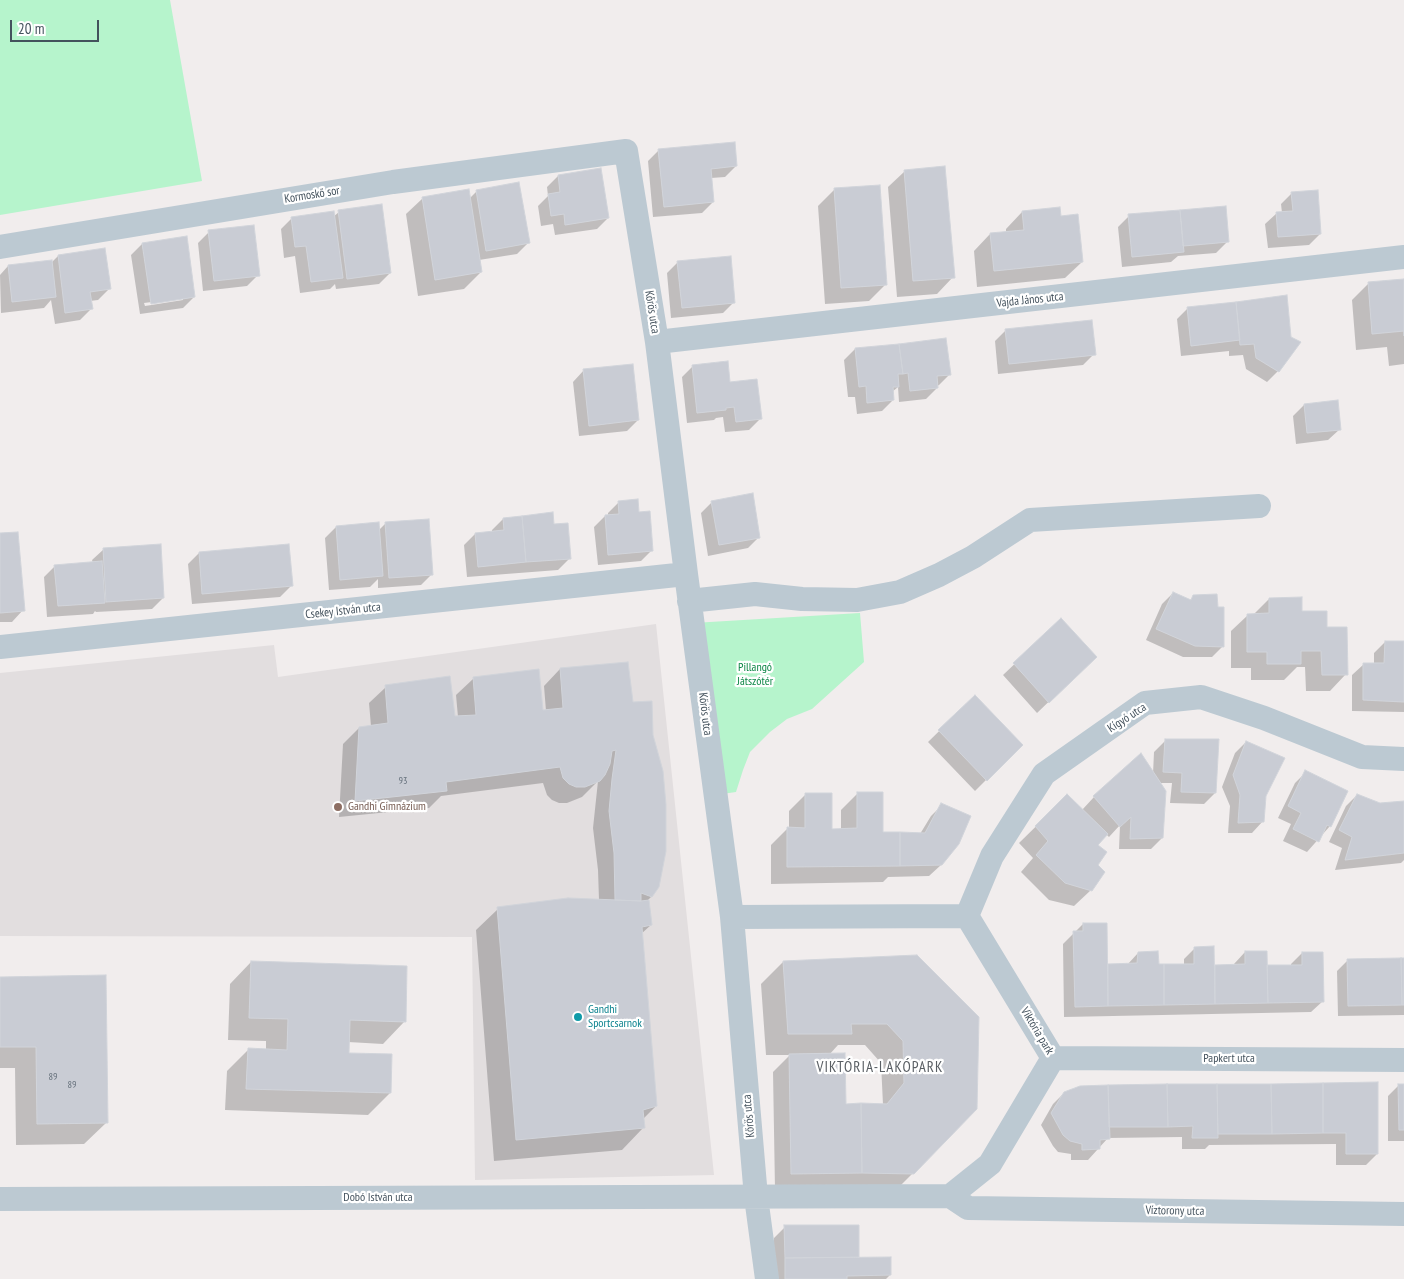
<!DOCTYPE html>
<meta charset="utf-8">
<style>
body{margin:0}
#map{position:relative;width:1404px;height:1279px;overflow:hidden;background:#f1eded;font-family:"PT Sans Narrow",sans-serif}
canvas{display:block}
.scale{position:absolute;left:10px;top:20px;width:89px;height:22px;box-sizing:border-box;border:2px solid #44525d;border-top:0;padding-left:6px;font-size:15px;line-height:18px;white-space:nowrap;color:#44525d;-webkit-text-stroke:4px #fff;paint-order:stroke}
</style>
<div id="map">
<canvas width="1404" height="1279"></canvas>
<div class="scale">20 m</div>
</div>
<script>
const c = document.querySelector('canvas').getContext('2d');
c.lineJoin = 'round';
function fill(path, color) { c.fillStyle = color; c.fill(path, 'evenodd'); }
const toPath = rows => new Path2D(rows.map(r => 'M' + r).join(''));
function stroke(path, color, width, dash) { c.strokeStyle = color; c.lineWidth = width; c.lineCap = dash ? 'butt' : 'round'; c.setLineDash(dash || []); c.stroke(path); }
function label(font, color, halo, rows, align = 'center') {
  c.font = font + ' "PT Sans Narrow",sans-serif'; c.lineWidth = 4.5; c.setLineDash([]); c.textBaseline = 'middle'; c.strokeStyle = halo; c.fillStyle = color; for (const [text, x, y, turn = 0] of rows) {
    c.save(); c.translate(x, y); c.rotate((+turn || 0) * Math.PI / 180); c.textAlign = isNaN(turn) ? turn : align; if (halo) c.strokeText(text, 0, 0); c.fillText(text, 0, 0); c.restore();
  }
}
fill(toPath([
 [656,624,714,1175,475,1180,472,937,0,936,0,673,274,645,278,677]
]), '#e2dedf');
fill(toPath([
 [0,0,170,0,202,181,0,215],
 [860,613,864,662,812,709,787,719,770,732,750,752,743,770,736,792,715,795,693,623]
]), '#b6f4cc');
fill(toPath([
 [659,150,736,166,725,177,711,178,713,202,702,213,653,217,648,161],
 [905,171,953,277,937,294,897,297,888,187],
 [558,176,608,218,597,229,555,235,553,224,541,226,538,206,548,196,547,187],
 [835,189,886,284,869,301,825,304,818,206],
 [477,191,528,243,517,254,479,260,481,272,464,289,418,296,406,214,423,198,469,199],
 [1292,193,1320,234,1309,245,1268,248,1265,224,1277,213,1282,213,1281,204],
 [339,212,390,273,379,284,336,289,335,284,330,289,300,293,295,256,284,258,281,229,292,218,333,217],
 [1022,212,1060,217,1082,262,1065,278,977,287,974,251,990,234,1006,233,1006,229],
 [1129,216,1227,242,1216,253,1178,256,1171,262,1122,267,1118,227],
 [209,232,258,275,247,286,203,291,198,243],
 [142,244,194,297,183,308,140,314,131,255],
 [183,298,183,300,145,306,144,303],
 [104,250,109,289,98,300,90,301,91,309,80,320,55,324,51,300,44,308,1,313,0,275,8,266,51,261,51,263,58,256],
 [678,262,734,302,723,313,671,318,667,273],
 [1404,281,1404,364,1389,366,1387,347,1356,350,1352,300,1369,283],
 [1286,296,1278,371,1267,382,1246,369,1243,355,1229,356,1229,351,1181,356,1177,319,1188,308],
 [1006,330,1094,354,1083,365,998,374,995,341],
 [855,349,950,374,939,385,937,386,937,388,926,399,899,402,898,387,892,392,893,400,882,411,857,414,855,397,848,397,844,360],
 [693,366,729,383,761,418,749,430,725,432,723,417,716,418,714,420,687,423,682,377],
 [584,370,638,420,627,431,579,436,573,382],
 [1304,405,1340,429,1328,440,1296,444,1293,416],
 [619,502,638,513,652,550,641,561,598,565,594,527,605,516,608,516,608,513],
 [712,502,759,537,748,548,708,556,701,513],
 [503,519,553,525,570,558,558,570,467,577,464,545,475,534,492,532,492,530],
 [386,523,432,574,421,585,378,588,378,579,370,587,329,590,325,538,336,527,378,531],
 [0,535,23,610,12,622,0,622],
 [104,549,163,598,152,609,96,612,95,611,93,614,47,617,44,577,55,566,93,563,92,560],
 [199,553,291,586,280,597,192,604,188,564],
 [1173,593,1190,600,1194,597,1223,646,1212,657,1183,657,1146,640,1162,604],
 [1269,599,1301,612,1326,628,1346,674,1330,691,1306,691,1305,667,1297,667,1284,680,1251,680,1251,668,1231,668,1231,631,1248,615,1253,615],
 [1061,620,1084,668,1037,713,1003,675],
 [1385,642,1404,642,1404,712,1352,711,1352,675,1364,664,1374,664,1374,653],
 [627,663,652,896,648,900,651,925,641,934,656,1106,643,1119,643,1128,622,1150,494,1161,476,930,498,909,599,900,598,870,593,828,598,781,582,797,567,803,559,803,552,800,547,795,543,783,441,796,429,808,339,817,343,744,359,728,371,726,369,703,386,687,454,718,458,717,456,695,473,679,538,671,541,711,546,711,544,686,560,669],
 [975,696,1021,745,975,791,928,742],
 [1165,741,1215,793,1204,804,1170,803,1172,783,1159,783,1162,838,1151,849,1119,849,1120,825,1109,837,1106,834,1097,846,1097,865,1091,890,1074,906,1049,900,1021,872,1033,858,1019,843,1067,796,1082,810,1094,797,1153,774,1154,752],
 [1246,742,1265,796,1263,821,1252,833,1228,833,1230,806,1222,787,1235,753],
 [1306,772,1330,826,1307,852,1283,841,1291,824,1278,818,1295,783],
 [858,793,882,834,920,834,931,816,942,805,941,865,929,876,888,877,883,882,771,884,771,845,787,829,789,829,789,811,806,794,831,830,841,830,841,810],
 [1357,795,1380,804,1404,802,1404,860,1401,863,1335,870,1342,848,1329,842,1346,806],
 [1083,924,1107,965,1127,965,1138,953,1157,965,1184,965,1184,959,1195,948,1213,966,1234,966,1234,964,1245,952,1266,967,1291,966,1291,964,1302,953,1323,1001,1311,1012,1064,1017,1063,944],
 [916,956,913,1173,891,1195,775,1190,773,1072,790,1055,766,1055,761,984,783,962],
 [838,1045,865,1045,881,1063,883,1105,845,1105,829,1055],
 [1404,959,1404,1015,1338,1016,1337,971,1348,960],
 [251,962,404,1022,383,1044,348,1042,348,1054,390,1093,368,1115,225,1110,227,1071,248,1050,266,1050,266,1041,228,1040,230,984],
 [0,978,106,1123,84,1144,16,1145,15,1068,0,1068],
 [1376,1084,1377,1154,1366,1165,1336,1165,1336,1144,1209,1145,1205,1149,1182,1149,1182,1137,1108,1138,1088,1160,1071,1160,1071,1154,1058,1152,1053,1146,1041,1125,1053,1104,1064,1093,1108,1086],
 [1399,1085,1404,1085,1404,1141,1388,1141,1388,1096],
 [857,1226,858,1258,890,1275,886,1279,774,1279,774,1238,785,1227]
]), '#0003');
const building = toPath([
 [735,142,737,166,711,169,714,202,664,207,658,149,735,142],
 [945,166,955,278,913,281,904,170,945,166],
 [601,168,609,218,565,225,564,214,551,216,548,194,560,192,558,175,601,168],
 [519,182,530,243,486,251,476,190,519,182],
 [880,185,887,285,841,288,834,188,880,185],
 [469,189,482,272,435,280,422,197,469,189],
 [1318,190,1321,234,1278,237,1276,212,1293,211,1291,192,1318,190],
 [382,204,391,273,347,279,338,210,382,204],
 [1226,206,1229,242,1183,246,1180,210,1226,206],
 [1060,207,1061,216,1078,214,1083,262,994,271,990,233,1024,230,1022,211,1060,207],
 [1180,210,1184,252,1132,257,1128,214,1180,210],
 [334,211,343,278,311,282,306,246,295,247,291,217,334,211],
 [254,225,260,276,214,281,208,230,254,225],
 [187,236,195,297,151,304,142,243,187,236],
 [105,248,111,289,90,292,93,309,65,313,58,255,105,248],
 [731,256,735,303,682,308,677,261,731,256],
 [52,260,56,297,12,302,8,265,52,260],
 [1404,279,1404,336,1404,331,1372,334,1368,282,1404,279],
 [1287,295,1291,337,1301,342,1279,372,1256,358,1254,344,1240,345,1236,302,1287,295],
 [1236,302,1240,340,1191,346,1187,307,1236,302],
 [1092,320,1096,355,1009,364,1005,329,1092,320],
 [946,338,951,375,937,376,938,388,910,391,908,373,903,374,899,344,946,338],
 [899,344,903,374,898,374,899,387,893,387,894,400,867,403,866,386,859,387,855,348,899,344],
 [728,361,730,382,757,379,762,419,736,422,734,407,726,408,726,410,697,413,692,365,728,361],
 [633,364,639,420,589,426,583,369,633,364],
 [1338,400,1341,430,1307,433,1304,404,1338,400],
 [753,493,760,538,719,545,711,501,753,493],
 [638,499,639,512,650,511,653,551,608,555,605,515,619,514,618,501,638,499],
 [553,512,554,524,568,523,571,559,526,562,522,516,553,512],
 [522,516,526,562,478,567,475,533,504,530,503,518,522,516],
 [429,519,433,575,389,578,385,522,429,519],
 [379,522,383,576,340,580,336,526,379,522],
 [18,532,25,611,0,613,0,533,18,532],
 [161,544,164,598,106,602,103,548,161,544],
 [289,544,293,586,202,594,199,552,289,544],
 [102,561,105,603,58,606,54,565,102,561],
 [1173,592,1191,600,1193,595,1217,594,1218,607,1224,607,1224,647,1195,646,1156,629,1173,592],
 [1302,597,1302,611,1327,611,1327,627,1347,627,1348,675,1322,675,1321,651,1301,651,1301,664,1267,664,1267,652,1247,652,1247,614,1269,613,1269,598,1302,597],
 [1061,618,1097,657,1049,703,1013,663,1061,618],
 [1385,641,1404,641,1404,702,1363,700,1363,663,1384,663,1385,641],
 [628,662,633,702,652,701,653,735,663,771,666,805,666,851,659,887,652,897,641,893,641,901,615,900,614,853,609,811,612,779,616,750,612,751,610,764,605,775,600,781,585,787,576,787,569,784,563,778,560,767,446,782,447,791,355,801,359,727,388,723,385,685,450,676,455,716,476,715,473,677,539,669,543,710,563,708,560,668,628,662],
 [975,695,1023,745,987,781,938,730,975,695],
 [1165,739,1219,739,1216,793,1181,792,1182,773,1163,772,1165,739],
 [1246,741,1285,758,1266,796,1264,822,1238,823,1240,795,1233,775,1246,741],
 [1141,753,1166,791,1163,838,1130,839,1131,817,1120,827,1093,796,1141,753],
 [1305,770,1348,791,1331,827,1327,825,1319,842,1293,829,1301,813,1288,806,1305,770],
 [857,792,883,792,883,832,900,832,900,866,787,867,787,827,805,828,805,793,832,793,832,829,857,828,857,792],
 [1067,794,1108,834,1098,845,1107,852,1098,865,1105,872,1092,891,1065,883,1036,855,1048,841,1035,826,1067,794],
 [1357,794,1380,803,1404,801,1404,853,1345,860,1352,837,1339,830,1357,794],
 [941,803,971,816,959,844,942,865,900,866,900,832,925,833,941,803],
 [568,898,641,901,649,900,652,925,642,927,657,1106,643,1110,645,1128,516,1140,497,907,568,898],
 [1083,923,1107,923,1108,1006,1075,1007,1073,931,1083,931,1083,923],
 [1214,946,1215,1004,1164,1005,1164,964,1194,964,1194,947,1214,946],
 [1158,951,1159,964,1164,964,1164,1005,1108,1006,1108,964,1137,963,1138,952,1158,951],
 [1245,951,1267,951,1268,1003,1215,1004,1215,965,1245,964,1245,951],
 [1302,952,1323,952,1324,1002,1268,1003,1267,965,1302,965,1302,952],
 [917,955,979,1017,977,1109,914,1174,862,1173,861,1103,887,1104,904,1083,903,1041,887,1024,851,1024,852,1034,788,1034,783,961,917,955],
 [1401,958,1402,1005,1348,1006,1347,959,1401,958],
 [1401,958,1404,958,1404,1005,1402,1005,1401,958],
 [251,961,407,966,406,1022,350,1020,349,1053,392,1054,391,1093,246,1089,248,1048,287,1050,288,1019,249,1018,251,961],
 [106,975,108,1123,37,1124,36,1047,0,1047,0,977,106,975],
 [845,1053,846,1104,861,1103,862,1173,791,1174,789,1054,845,1053],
 [1378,1082,1378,1154,1346,1154,1346,1133,1323,1133,1323,1083,1378,1082],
 [1323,1083,1323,1133,1272,1134,1271,1084,1323,1083],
 [1167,1084,1168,1127,1109,1127,1108,1085,1167,1084],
 [1167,1084,1217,1084,1218,1138,1192,1138,1193,1126,1168,1127,1167,1084],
 [1217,1084,1271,1084,1272,1134,1218,1134,1217,1084],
 [1398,1084,1404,1084,1404,1130,1399,1130,1398,1084],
 [1108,1085,1110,1139,1100,1140,1100,1149,1082,1150,1082,1144,1070,1141,1063,1135,1051,1113,1064,1092,1080,1086,1108,1085],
 [784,1225,859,1225,859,1257,785,1258,784,1225],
 [891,1257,891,1275,847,1276,847,1279,785,1279,785,1258,891,1257]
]);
fill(building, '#c9ccd4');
stroke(building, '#d1d4da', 1);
stroke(toPath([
 [0,247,393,182,626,151,657,342,686,574,732,917,756,1197,767,1279],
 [657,342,1404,257],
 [689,601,755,594,802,599,857,600,900,592,939,575,973,557,1030,520,1259,506],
 [0,647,686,574],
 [967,916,992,856,1044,774,1145,703,1201,697,1264,718,1362,757,1404,759],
 [1053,1058,1404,1060],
 [950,1196,968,1208,1404,1214],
 [0,1199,950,1196,990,1164,1053,1058,967,916,732,917]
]), '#bcc9d2', 24);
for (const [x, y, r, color] of [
 [338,807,5,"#8d6e63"],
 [578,1017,5,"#0f9aa8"]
]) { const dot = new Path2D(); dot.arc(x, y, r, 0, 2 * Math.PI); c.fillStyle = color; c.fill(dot); stroke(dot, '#fff', 2); }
label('10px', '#65707b', null, [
 ["93",403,781],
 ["89",53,1077],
 ["89",72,1085]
]);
label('12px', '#44525d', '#fff', [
 ["Kormoskő sor",312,195,-9],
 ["Vajda János utca",1030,300,-6],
 ["Kőrös utca",652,312,81],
 ["Csekey István utca",343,611,-6],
 ["Kőrös utca",705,714,83],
 ["Kígyó utca",1127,718,-33],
 ["Viktória park",1037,1031,59],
 ["Papkert utca",1229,1059],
 ["Kőrös utca",749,1116,-95],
 ["Dobó István utca",378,1198],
 ["Víztorony utca",1175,1211,1]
]);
label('12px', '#0c8645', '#fff', [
 ["Pillangó",755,668],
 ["Játszótér",755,682]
]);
label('12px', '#785e54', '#fff', [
 ["Gandhi Gimnázium",348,807]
], 'left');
label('12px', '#0d838f', '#fff', [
 ["Gandhi",588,1010],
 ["Sportcsarnok",588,1024]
], 'left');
c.letterSpacing = '1px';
label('15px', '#595e63', '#fff', [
 ["VIKTÓRIA-LAKÓPARK",880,1068]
]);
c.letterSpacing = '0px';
</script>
